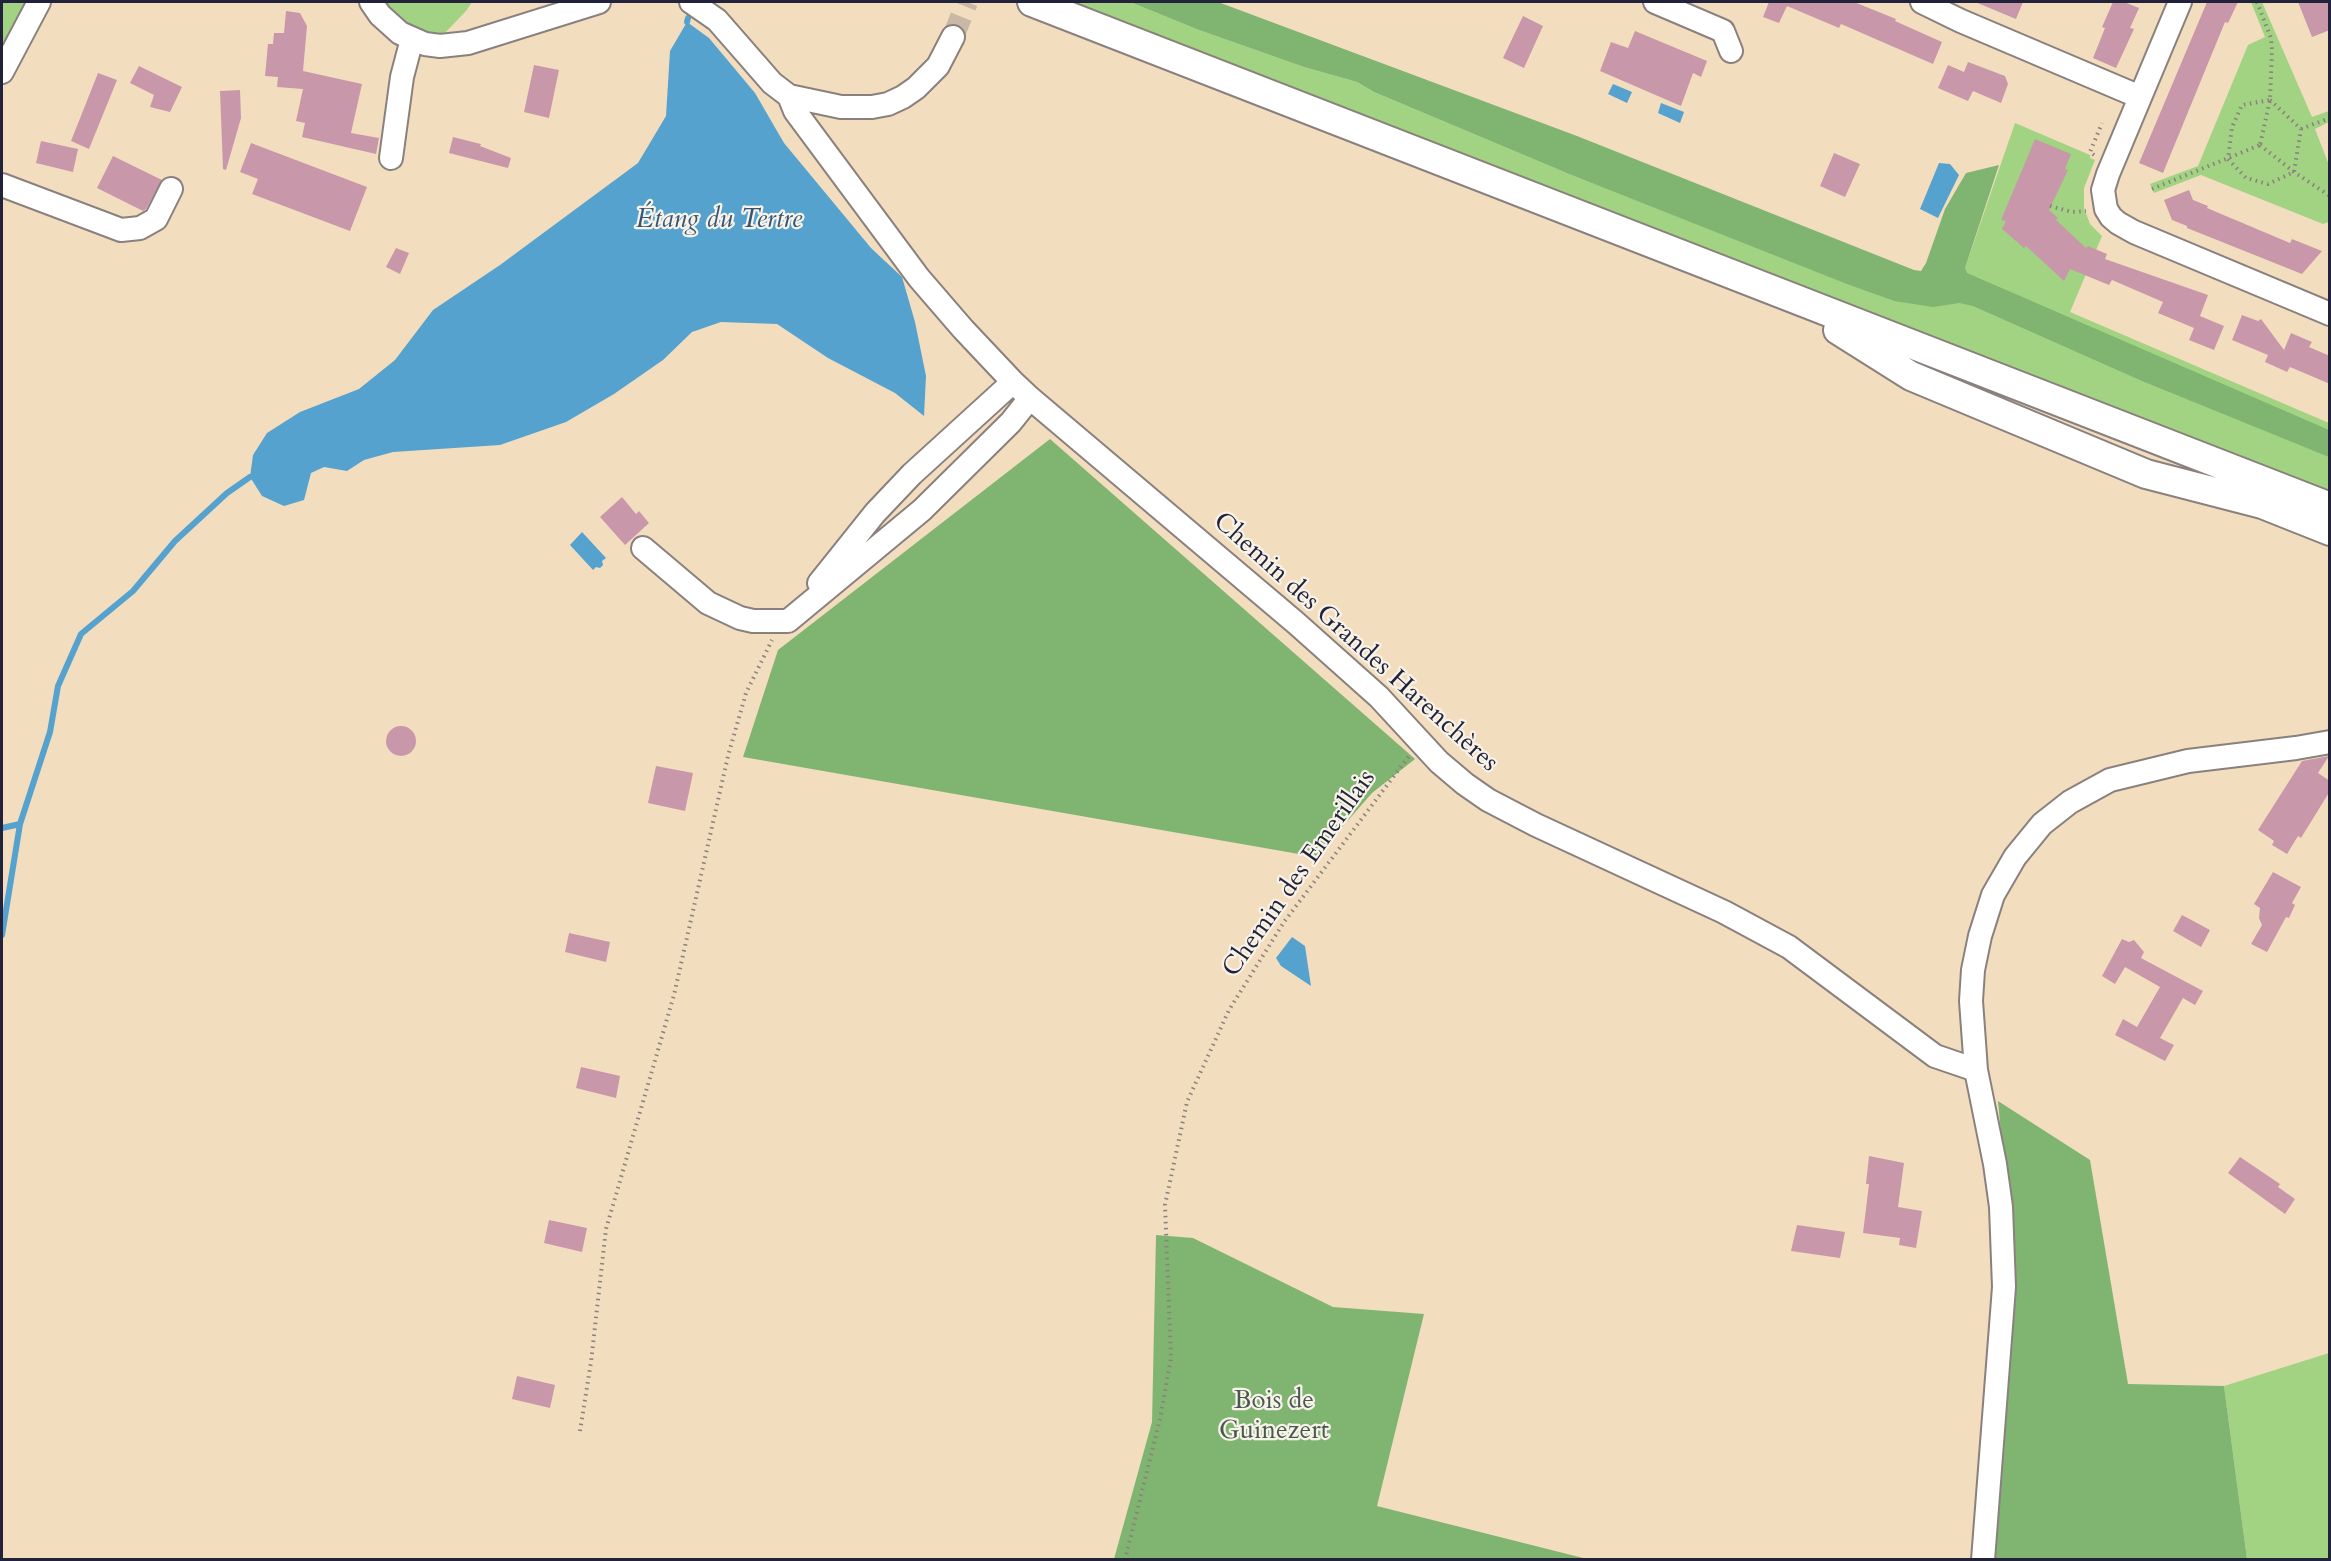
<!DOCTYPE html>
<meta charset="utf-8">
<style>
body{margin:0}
#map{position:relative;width:2331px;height:1561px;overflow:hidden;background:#f3ddbf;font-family:Cardo,serif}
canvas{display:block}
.frame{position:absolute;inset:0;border:3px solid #22223b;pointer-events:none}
</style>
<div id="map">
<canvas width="2331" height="1561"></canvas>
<div class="frame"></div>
</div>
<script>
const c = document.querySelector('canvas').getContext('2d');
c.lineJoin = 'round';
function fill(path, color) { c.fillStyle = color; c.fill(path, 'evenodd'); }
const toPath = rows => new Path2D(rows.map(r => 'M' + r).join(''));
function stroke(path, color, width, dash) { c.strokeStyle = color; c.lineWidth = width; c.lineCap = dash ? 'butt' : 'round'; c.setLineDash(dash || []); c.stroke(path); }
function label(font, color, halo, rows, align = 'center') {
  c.font = font + ' Cardo,serif'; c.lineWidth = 4.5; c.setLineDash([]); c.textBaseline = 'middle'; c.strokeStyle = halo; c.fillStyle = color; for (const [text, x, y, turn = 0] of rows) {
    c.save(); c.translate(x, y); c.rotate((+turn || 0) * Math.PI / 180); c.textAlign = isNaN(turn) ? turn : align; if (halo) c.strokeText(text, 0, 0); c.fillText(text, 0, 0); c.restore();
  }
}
fill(toPath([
 [2,2,28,2,2,53],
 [380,2,472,2,466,11,443,35,434,37,417,34],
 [1069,2,1130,2,1199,30,1304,67,1357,82,1374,92,1569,174,1894,301,1965,268,2015,123,2090,155,2090,158,2095,160,2084,188,2084,208,2090,224,2102,236,2070,312,2329,423,2329,501],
 [2251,2,2262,2,2312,117,2329,111,2329,122,2315,129,2329,165,2329,222,2323,224,2201,175,2154,193,2150,184,2198,166,2248,45,2265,37],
 [2329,1353,2329,1559,2247,1559,2224,1386]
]), '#a1d383');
fill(toPath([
 [1130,2,1218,2,1577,136,1914,270,1921,271,1926,263,1945,209,1966,173,1999,165,1965,268,1967,273,2329,430,2329,457,2142,381,1973,306,1959,303,1933,307,1894,301,1847,284,1569,174,1374,92,1357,82,1304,67,1199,30],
 [1050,439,1415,759,1372,793,1316,857,743,757,778,650],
 [1998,1101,2090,1160,2128,1384,2224,1386,2247,1559,1994,1560,2015,1285],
 [1156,1235,1193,1238,1333,1307,1424,1314,1377,1506,1587,1559,1114,1559,1152,1422]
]), '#80b571');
fill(toPath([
 [687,22,709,38,755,93,784,143,871,248,902,277,915,322,926,376,924,416,895,393,828,358,777,324,721,322,692,332,663,360,614,394,566,422,500,445,393,452,364,460,347,471,324,467,311,473,304,500,284,506,262,496,250,477,253,455,267,433,300,412,359,389,395,360,433,310,500,265,638,163,666,116,670,51],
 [1613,84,1632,92,1627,103,1608,94],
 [1661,103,1684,112,1680,123,1658,113],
 [1939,163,1950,164,1959,175,1938,218,1920,209],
 [582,532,606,558,602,561,603,565,600,568,596,567,593,570,570,545],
 [1292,937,1305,946,1311,986,1281,966,1276,958]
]), '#55a2ce');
stroke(toPath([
 [687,22,688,18],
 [2,828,20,824,50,732,58,686,81,634,133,591,175,541,227,493,250,477],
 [2,935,20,824]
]), '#55a2ce', 6);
fill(toPath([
 [1769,2,1854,2,1896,19,1895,21,1942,42,1933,64,1841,24,1839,28,1787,6,1779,23,1763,17],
 [1975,2,2023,2,2016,19],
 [2113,2,2124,2,2139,8,2130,28,2134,29,2116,68,2093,58,2105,28,2102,27],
 [2207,2,2238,2,2228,23,2225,22,2163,173,2139,163],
 [2298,2,2330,2,2330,30,2312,37],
 [286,11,300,13,307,26,303,71,362,84,351,133,379,138,376,154,302,137,305,123,296,121,303,89,277,87,278,77,265,76,268,44,273,44,274,33,284,33],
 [1523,16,1543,26,1524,68,1503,58],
 [1635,31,1707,61,1701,77,1693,73,1681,106,1600,71,1611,42,1628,48],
 [1968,62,2005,76,2008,84,2001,103,1973,91,1968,101,1938,88,1948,65,1964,72],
 [534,65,559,70,549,118,524,112],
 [139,66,182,87,170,112,150,107,154,95,130,83],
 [98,73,117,80,89,149,71,141],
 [240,90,241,118,226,170,223,169,220,91],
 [453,137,481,144,480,146,511,158,508,168,449,153],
 [2035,139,2071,154,2065,169,2068,170,2049,210,2058,218,2056,220,2086,248,2088,246,2107,254,2105,259,2208,295,2200,316,2224,326,2214,350,2189,340,2194,328,2158,313,2163,302,2112,280,2109,285,2070,269,2064,281,2026,246,2024,248,2002,229,2006,221,2001,220],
 [41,141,78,149,73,172,36,163],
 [251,143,367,187,350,231,252,194,258,179,240,172],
 [1834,153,1860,164,1845,197,1820,186],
 [113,156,162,180,146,209,143,211,97,188],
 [2189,190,2193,200,2208,206,2207,208,2290,243,2292,239,2322,251,2302,274,2187,228,2187,226,2172,220,2164,200],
 [396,248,409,253,400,274,386,267],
 [2242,315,2258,321,2261,319,2284,350,2291,333,2312,342,2309,347,2330,356,2330,384,2290,367,2287,372,2265,362,2268,355,2232,340],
 [622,497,636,514,639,511,649,523,625,545,600,517],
 '386 741a15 15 0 1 1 30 0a15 15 0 1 1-30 0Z',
 [2329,756,2318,773,2330,781,2330,791,2301,838,2298,836,2287,854,2272,845,2274,841,2258,830,2302,761],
 [656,766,693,773,685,811,648,803],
 [2273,872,2301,887,2292,903,2295,905,2289,918,2286,917,2267,952,2251,944,2262,925,2259,918,2260,908,2254,904],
 [2182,915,2210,930,2201,947,2173,931],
 [569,933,610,942,606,962,565,952],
 [2122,939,2129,942,2134,940,2144,952,2141,958,2203,991,2195,1005,2183,998,2160,1038,2174,1045,2165,1061,2115,1035,2123,1019,2137,1027,2160,987,2125,967,2115,984,2102,976],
 [581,1067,620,1076,616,1098,576,1088],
 [1869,1156,1904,1163,1898,1207,1922,1211,1916,1248,1899,1245,1900,1238,1863,1233,1869,1184,1866,1184],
 [2240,1157,2280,1184,2278,1187,2295,1199,2285,1214,2228,1173],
 [549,1220,587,1228,582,1252,544,1243],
 [1797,1225,1845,1232,1840,1258,1791,1251],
 [517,1376,555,1385,550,1408,512,1399]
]), '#c898aa');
stroke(toPath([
 [953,37,967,2]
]), '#c9b8a5', 22, [22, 11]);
const minor = toPath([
 [371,2,380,15,400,33,425,44,440,46,468,43,599,2],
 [691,2,717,20,772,83,789,96,841,107,872,107,888,104,903,97,916,88,938,66,953,37],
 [1655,2,1723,31,1731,51],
 [1922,2,1961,21,2140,97],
 [2180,2,2108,174,2103,190,2106,209,2111,217,2118,223,2134,232,2330,314],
 [2,72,39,2],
 [789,96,795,111,919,278,963,329,1013,382,1030,398,1296,623,1379,697,1439,762,1465,784,1488,800,1536,825,1724,912,1789,947,1935,1056,1976,1070,1971,1001,1973,970,1980,936,1993,895,2015,857,2042,824,2070,802,2110,780,2188,761,2296,748,2330,742],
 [391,158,402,77,412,39],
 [2,185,121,230,140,228,156,219,171,189],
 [643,548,708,603,740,618,753,621,788,621,922,510,1011,422,1030,398],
 [819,583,875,513,912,474,1013,382],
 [1976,1070,1995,1164,2001,1207,2004,1287,1983,1560]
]);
const major = toPath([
 [1032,2,2330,507],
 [1838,330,1911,376,2146,474,2262,504,2330,531]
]);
stroke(minor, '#8a807d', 26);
stroke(major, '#8a807d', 32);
stroke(toPath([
 [2257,2,2271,38,2272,50,2270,100,2260,145],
 [2270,100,2301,129,2294,172,2268,184,2246,178,2228,159,2232,127,2242,105,2270,100],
 [2301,129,2330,118],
 [2260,145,2294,172,2330,196],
 [2094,155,2090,152,2102,123],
 [2152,189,2260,145],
 [2050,206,2072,212,2086,211],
 [580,1431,591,1362,606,1229,674,995,728,756,746,693,772,640],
 [1125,1560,1160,1419,1171,1358,1165,1205,1187,1102,1229,1010,1284,922,1409,756]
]), '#8a807d', 4, [1.5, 4.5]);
stroke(minor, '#fff', 22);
stroke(major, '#fff', 28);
label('26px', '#22223b', '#f7f3e8', [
 ["Chemin des Grandes Harenchères",1355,643,42],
 ["Chemin des Emerillais",1300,874,-55]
]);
label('26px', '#485751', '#f7f3e8', [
 ["Bois de",1274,1402],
 ["Guinezert",1274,1432]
]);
label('italic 27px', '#365576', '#f7f3e8', [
 ["Étang du Tertre",719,221]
]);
</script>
